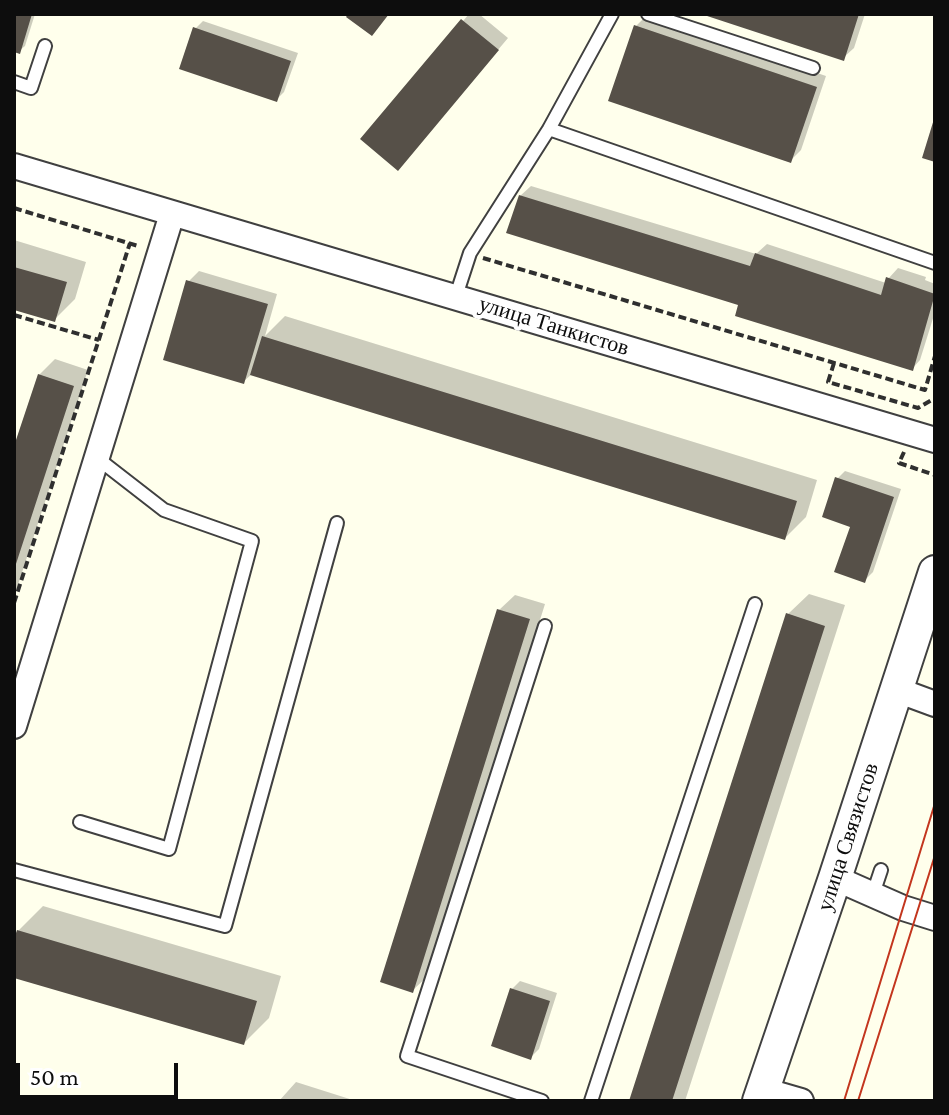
<!DOCTYPE html>
<meta charset="utf-8">
<style>
body{margin:0}
#map{position:relative;width:949px;height:1115px;overflow:hidden;background:#ffffec;font-family:"Crimson Pro",serif}
canvas{display:block}
.frame{position:absolute;inset:0;border:16px solid #0d0d0d;pointer-events:none}
.scale{position:absolute;left:16px;top:1063px;width:162px;height:36px;box-sizing:border-box;border:4px solid #0d0d0d;border-top:0;padding-left:10px;font-size:24px;line-height:28px;white-space:nowrap;color:#0d0d0d;-webkit-text-stroke:6px #fff;paint-order:stroke}
</style>
<div id="map">
<canvas width="949" height="1115"></canvas>
<div class="frame"></div>
<div class="scale">50 m</div>
</div>
<script>
const c = document.querySelector('canvas').getContext('2d');
c.lineJoin = 'round';
function fill(path, color) { c.fillStyle = color; c.fill(path, 'evenodd'); }
const toPath = rows => new Path2D(rows.map(r => 'M' + r).join(''));
function stroke(path, color, width, dash) { c.strokeStyle = color; c.lineWidth = width; c.lineCap = dash ? 'butt' : 'round'; c.setLineDash(dash || []); c.stroke(path); }
function label(font, color, halo, rows, align = 'center') {
  c.font = font + ' "Crimson Pro",serif'; c.lineWidth = 8; c.setLineDash([]); c.textBaseline = 'middle'; c.strokeStyle = halo; c.fillStyle = color; for (const [text, x, y, turn = 0] of rows) {
    c.save(); c.translate(x, y); c.rotate((+turn || 0) * Math.PI / 180); c.textAlign = isNaN(turn) ? turn : align; if (halo) c.strokeText(text, 0, 0); c.fillText(text, 0, 0); c.restore();
  }
}
fill(toPath([
 [14,14,35,14,25,46,19,51,14,50],
 [469,14,479,14,508,38,408,157,363,139],
 [706,14,865,14,854,48,843,58],
 [647,15,826,76,801,150,790,161,636,26],
 [203,21,298,53,284,92,276,100,195,29],
 [531,186,756,254,767,244,886,283,888,279,898,268,926,277,925,280,935,284,935,312,920,360,912,369,744,297,520,196],
 [14,240,86,262,75,299,54,320,14,308],
 [199,271,277,294,265,336,285,316,817,480,806,517,785,538,252,374,244,381,188,282],
 [55,359,88,370,14,597,14,452,39,375],
 [845,471,901,489,873,572,865,580,852,525,837,479],
 [809,594,845,605,685,1101,631,1101,788,614],
 [515,595,545,604,429,975,413,990,499,610],
 [43,906,281,976,269,1018,244,1043,14,976,14,946,18,931],
 [520,981,557,993,539,1049,531,1057,512,989],
 [296,1082,356,1101,279,1101]
]), '#0003');
fill(toPath([
 [14,14,32,14,20,54,14,52],
 [348,14,389,14,372,36,346,17],
 [701,14,859,14,844,61],
 [461,19,499,50,398,171,360,139],
 [634,25,817,87,791,163,608,101],
 [193,27,291,61,277,102,179,69],
 [934,119,935,119,935,162,922,158],
 [519,195,750,266,755,253,881,295,886,277,935,294,913,371,735,316,738,305,506,233],
 [14,267,67,282,55,322,14,310],
 [186,280,268,304,244,384,163,360],
 [262,336,797,501,785,540,250,375],
 [38,374,74,386,15,567,14,446],
 [835,477,894,497,865,583,834,572,850,527,822,517],
 [497,609,530,619,413,993,380,982],
 [786,613,825,626,672,1101,629,1101],
 [17,930,257,1001,244,1045,14,978,14,939],
 [510,988,550,1001,531,1060,491,1046]
]), '#565048');
const service = toPath([
 [648,14,813,68],
 [14,82,31,88,45,46],
 [549,129,935,263],
 [456,296,470,253,549,129,612,14],
 [80,822,169,849,252,541,164,510,97,458],
 [14,870,225,926,337,523],
 [872,897,881,870],
 [542,1101,407,1056,545,626],
 [591,1101,755,604]
]);
const minor = toPath([
 [14,166,935,440],
 [897,690,935,704],
 [14,726,172,214],
 [835,878,903,908,935,918],
 [763,1090,801,1101]
]);
const tertiary = toPath([
 [759,1101,835,878,935,572]
]);
stroke(service, '#404040', 16);
stroke(minor, '#404040', 28);
stroke(tertiary, '#404040', 36);
stroke(toPath([
 [14,208,138,246],
 [483,258,925,390,935,356],
 [14,315,99,340],
 [834,363,828,382,918,408,935,398],
 [904,452,899,463,935,475],
 [14,603,130,243]
]), '#2f2f2f', 4, [8, 4]);
stroke(service, '#fff', 12);
stroke(minor, '#fff', 24);
stroke(tertiary, '#fff', 32);
stroke(toPath([
 [844,1101,935,803],
 [858,1101,935,855]
]), '#c3361e', 2);
label('22px', '#0d0d0d', '#fff', [
 ["улица Танкистов",554,326,17],
 ["улица Связистов",848,837,-72]
]);
</script>
